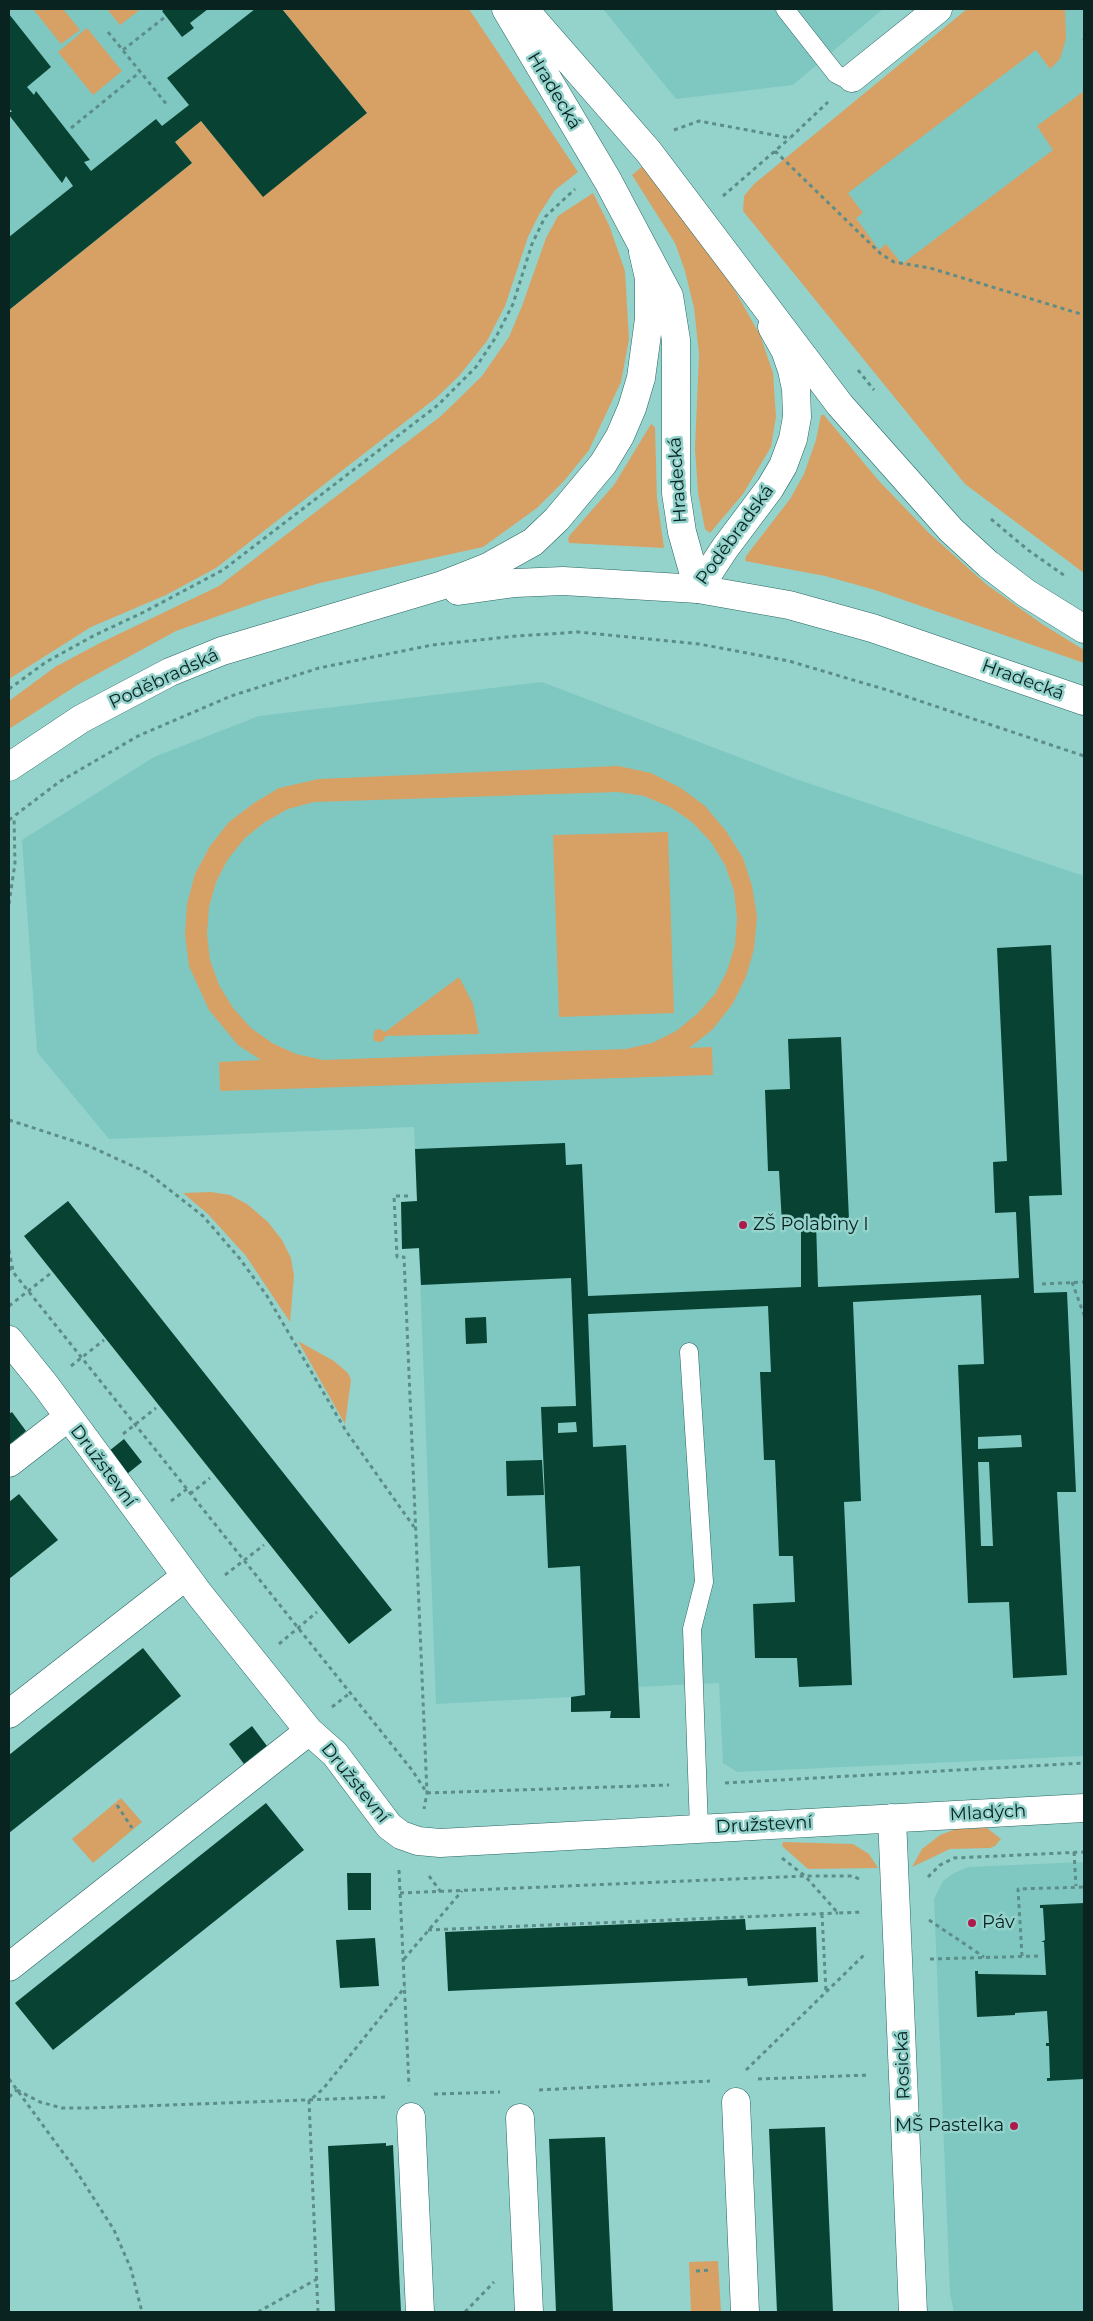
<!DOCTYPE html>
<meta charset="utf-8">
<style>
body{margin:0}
#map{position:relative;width:1093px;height:2321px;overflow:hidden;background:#94d3cc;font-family:Montserrat,sans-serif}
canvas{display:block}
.frame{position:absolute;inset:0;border:10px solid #092321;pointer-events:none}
</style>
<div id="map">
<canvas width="1093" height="2321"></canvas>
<div class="frame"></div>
</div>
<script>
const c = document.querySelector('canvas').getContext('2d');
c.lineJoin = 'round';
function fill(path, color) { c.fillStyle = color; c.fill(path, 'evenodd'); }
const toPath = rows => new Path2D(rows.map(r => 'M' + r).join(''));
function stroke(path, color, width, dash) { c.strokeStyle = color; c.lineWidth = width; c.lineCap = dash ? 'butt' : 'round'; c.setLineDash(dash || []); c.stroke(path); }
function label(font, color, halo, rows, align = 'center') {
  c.font = font + ' Montserrat,sans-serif'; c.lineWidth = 5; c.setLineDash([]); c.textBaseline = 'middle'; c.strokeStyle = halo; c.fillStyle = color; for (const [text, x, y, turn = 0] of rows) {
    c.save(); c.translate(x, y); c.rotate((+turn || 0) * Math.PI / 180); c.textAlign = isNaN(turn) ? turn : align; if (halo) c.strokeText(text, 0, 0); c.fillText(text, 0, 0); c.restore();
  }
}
fill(toPath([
 [9,9,282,9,367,113,263,197,202,121,192,163,9,310],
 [603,9,883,9,793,85,676,99],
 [1002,9,1084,9,1084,423,781,183],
 [542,682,796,779,1084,876,1084,1756,737,1772,723,1763,719,1683,637,1687,640,1718,610,1718,610,1711,571,1712,571,1697,436,1704,419,1249,402,1249,401,1202,417,1201,414,1127,109,1139,37,1052,22,840,154,757,259,716],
 [1084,1862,1084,2312,954,2312,950,2294,934,1899,943,1881,954,1873,968,1867]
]), '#7fc8c1');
fill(toPath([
 [33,9,63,9,80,30,61,44],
 [107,9,141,9,120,25],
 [282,9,469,9,578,172,555,190,540,213,528,237,505,306,487,341,459,376,436,398,216,568,166,595,91,627,9,679,9,310,192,163,175,142,201,121,263,196,367,113],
 [967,9,1065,9,1066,39,1060,59,1050,69,1036,50,848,193,863,213,856,218,879,250,886,244,902,264,1053,150,1037,126,1084,91,1084,573,965,484,743,211,744,196,754,184],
 [87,28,122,71,93,95,58,52],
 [644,165,733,287,760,335,773,373,776,417,771,447,743,494,710,533,705,529,698,493,695,449,699,354,694,308,685,271,675,243,632,175],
 [593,193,609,225,625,271,629,339,621,382,589,450,564,481,537,508,483,547,320,583,263,600,176,631,79,684,9,729,9,701,55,667,100,643,219,586,441,416,482,376,509,337,522,306,546,238,558,216],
 [821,415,824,415,879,481,929,533,986,584,1042,624,1084,650,1084,663,875,590,825,576,745,561,746,556,790,499,804,474,816,440],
 [651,424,655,427,657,498,664,548,569,543,568,539,570,535,614,485],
 [618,766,651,773,681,788,705,806,726,831,743,858,752,886,757,917,754,949,746,977,732,1005,712,1030,689,1048,712,1047,713,1075,220,1091,219,1062,261,1060,238,1045,209,1010,189,966,185,935,187,904,195,874,210,846,229,822,254,803,279,788,319,779],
 [618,792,644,796,670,807,692,822,711,842,725,865,734,891,737,918,735,945,727,971,715,994,697,1014,676,1031,652,1043,626,1049,323,1060,296,1054,272,1043,251,1028,233,1008,219,985,210,960,207,934,209,907,216,882,228,859,245,838,265,822,288,809,314,802],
 [668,832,674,1013,559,1017,553,835],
 [459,977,473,1004,479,1034,386,1036,382,1042,374,1041,373,1037,375,1030,380,1029,385,1032],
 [211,1192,230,1195,247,1204,268,1222,282,1240,291,1258,294,1276,290,1322,246,1256,208,1214,183,1193],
 [298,1341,334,1361,348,1373,351,1380,345,1424],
 [121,1798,142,1822,93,1863,72,1839],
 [987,1828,1001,1839,995,1846,990,1848,950,1849,912,1867,922,1849,940,1835,956,1829],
 [783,1842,853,1844,869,1854,878,1868,808,1869,782,1846],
 [718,2261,721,2312,691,2312,689,2262]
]), '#d7a165');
fill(toPath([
 [165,9,208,9,190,23,194,28,182,37,162,11],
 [255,9,282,9,367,113,263,197,201,121,175,142,192,163,9,310,9,237,73,186,66,176,62,183,9,115,9,112,12,112,9,108,9,14,51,67,27,87,34,95,36,91,90,160,84,162,91,171,156,119,162,126,189,105,167,78],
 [1051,945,1062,1195,1029,1196,1034,1293,1067,1292,1076,1492,1057,1492,1067,1675,1013,1678,1009,1602,968,1603,958,1365,984,1364,981,1295,853,1302,861,1501,844,1502,852,1685,799,1687,797,1658,755,1658,753,1604,795,1602,793,1556,779,1556,775,1460,764,1460,760,1372,771,1372,768,1306,588,1314,593,1447,626,1445,640,1718,610,1718,611,1711,571,1712,571,1697,585,1695,580,1566,548,1568,541,1407,576,1406,571,1278,421,1285,419,1248,402,1249,401,1202,417,1201,415,1149,565,1143,566,1165,582,1164,588,1296,801,1287,801,1222,782,1223,779,1171,768,1171,765,1090,790,1089,788,1039,841,1037,849,1220,816,1222,818,1287,1019,1278,1016,1212,995,1213,993,1162,1007,1161,997,948],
 [576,1422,577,1432,558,1433,558,1423],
 [1021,1435,1022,1447,978,1449,978,1437],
 [978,1462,989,1462,993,1546,981,1546],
 [68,1201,392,1610,349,1644,24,1236],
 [486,1317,487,1343,466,1344,465,1318],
 [12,1412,26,1431,9,1445,9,1414],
 [124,1439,142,1462,122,1478,104,1455],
 [542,1460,544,1495,507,1496,506,1461],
 [19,1494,58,1540,9,1579,9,1502],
 [143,1648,181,1696,9,1833,9,1755],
 [252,1726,267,1746,244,1764,229,1744],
 [266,1803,304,1850,53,2050,15,2003],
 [347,1873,371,1873,371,1910,348,1910],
 [1084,1903,1084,2079,1047,2081,1047,2078,1050,2078,1049,2046,1046,2046,1046,2043,1049,2043,1047,2011,1015,2013,1015,2015,977,2017,975,1971,978,1971,978,1974,1046,1975,1044,1942,1041,1942,1045,1940,1043,1908,1040,1908,1040,1905],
 [745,1919,746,1930,816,1927,818,1982,748,1986,747,1978,448,1991,445,1932],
 [375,1938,379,1986,340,1988,336,1940],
 [825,2127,833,2312,777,2312,769,2129],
 [605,2137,613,2312,556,2312,549,2139],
 [386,2143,386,2146,393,2145,401,2312,335,2312,328,2146]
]), '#084232');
const service = toPath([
 [785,9,836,74,846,79,852,78],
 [689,1352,704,1582,692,1629,699,1829]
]);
const minor = toPath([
 [852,78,938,9],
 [9,1340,46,1386,200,1595,309,1731,335,1754,389,1826,401,1835,418,1841,440,1843,1084,1808],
 [9,1463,67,1418],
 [9,1714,186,1576],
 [892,1818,913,2312],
 [9,1967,309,1731],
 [736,2102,745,2312],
 [411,2117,420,2312],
 [520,2118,529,2312]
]);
const tertiary = toPath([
 [458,591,515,583,563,581,698,589,725,548,770,488,783,466,793,439,797,417,796,389,792,370,785,350,772,327],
 [9,767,81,719,170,672,222,651,440,586,488,567,533,542,557,519,603,464,620,436,632,408,641,378,649,319,649,278,643,252]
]);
const secondary = toPath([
 [506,9,608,181,669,296,676,340,676,493,682,532,698,589,789,605,872,628,1084,701],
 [524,9,648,151,840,405,951,530,988,564,1026,593,1084,629]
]);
stroke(service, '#276561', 19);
stroke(minor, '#276561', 29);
stroke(tertiary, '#276561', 29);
stroke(secondary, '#276561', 29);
stroke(toPath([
 [108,32,168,106],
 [1084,40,1084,39],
 [123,50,165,17],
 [71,128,140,72],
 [674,130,699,121,790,138,828,102],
 [775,151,881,254,894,262,930,268,1084,315],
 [723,196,790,138],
 [858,370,874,390],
 [991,519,1028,550,1065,576],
 [9,689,46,662,95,635,144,612,223,570,438,405,476,367,496,337,513,304,532,244,545,217,575,189],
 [9,820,59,782,138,736,231,696,319,668,432,645,516,636,578,632,699,644,789,661,887,690,1084,756],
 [9,904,15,863,14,817],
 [9,1120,89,1146,148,1173,203,1216,240,1259,267,1296,346,1431,414,1527],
 [408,1196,394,1196,397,1257,404,1257,427,1793,424,1809],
 [9,1250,13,1271],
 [9,1267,412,1770,427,1793],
 [1072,1282,1084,1315],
 [1042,1284,1084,1282],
 [9,1306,51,1273],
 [71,1366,104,1340],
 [123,1434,156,1408],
 [190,1494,210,1478],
 [171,1501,187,1489],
 [225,1575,264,1545],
 [279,1644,317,1612],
 [332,1707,350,1693],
 [725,1783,1084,1763],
 [427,1793,669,1785],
 [117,1805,132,1828],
 [1074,1852,1076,1886],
 [782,1858,805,1876,838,1913,863,1912],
 [399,1870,409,2086],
 [429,1876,441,1892],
 [928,1877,940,1865,954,1858,1084,1852],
 [400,1893,805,1876,853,1876,861,1880],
 [822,1914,826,1992],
 [929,1920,984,1957],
 [428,1930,838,1913],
 [1022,1956,1018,1889,1084,1887],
 [404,1959,462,1891],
 [930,1959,1039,1956],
 [746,2070,865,1954],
 [9,2079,75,2169,114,2230,131,2269,142,2312],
 [758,2079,870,2075],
 [17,2090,40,2102,62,2108,89,2108,385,2097],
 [539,2090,710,2081],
 [434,2094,500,2092],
 [9,2097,17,2090],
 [696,2271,710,2270],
 [258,2312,317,2279],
 [318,2312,309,2101,323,2089,405,1987],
 [465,2312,494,2282]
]), '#5d8d88', 3, [4, 4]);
stroke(service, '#fff', 18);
stroke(minor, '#fff', 28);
stroke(tertiary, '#fff', 28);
stroke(secondary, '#fff', 28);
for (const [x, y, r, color] of [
 [743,1225,5,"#ad1a4c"],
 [972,1923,5,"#ad1a4c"],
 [1014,2126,5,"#ad1a4c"]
]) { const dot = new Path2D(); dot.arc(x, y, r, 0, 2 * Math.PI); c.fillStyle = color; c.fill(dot); stroke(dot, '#94d3cc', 2); }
label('18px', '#092321', '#94d3cc', [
 ["Hradecká",554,91,59],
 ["Hradecká",678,480,-94],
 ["Poděbradská",735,535,-54],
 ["Poděbradská",164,679,-25],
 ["Hradecká",1023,680,20],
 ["Družstevní",103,1466,53],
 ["Družstevní",355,1783,51],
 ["Mladých",988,1813,-3],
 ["Družstevní",764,1825,-3],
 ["Rosická",903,2065,-92]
]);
label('18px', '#092321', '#94d3cc', [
 ["ZŠ Polabiny I",753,1225],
 ["Páv",982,1923],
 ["MŠ Pastelka",1004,2126,"right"]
], 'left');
</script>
